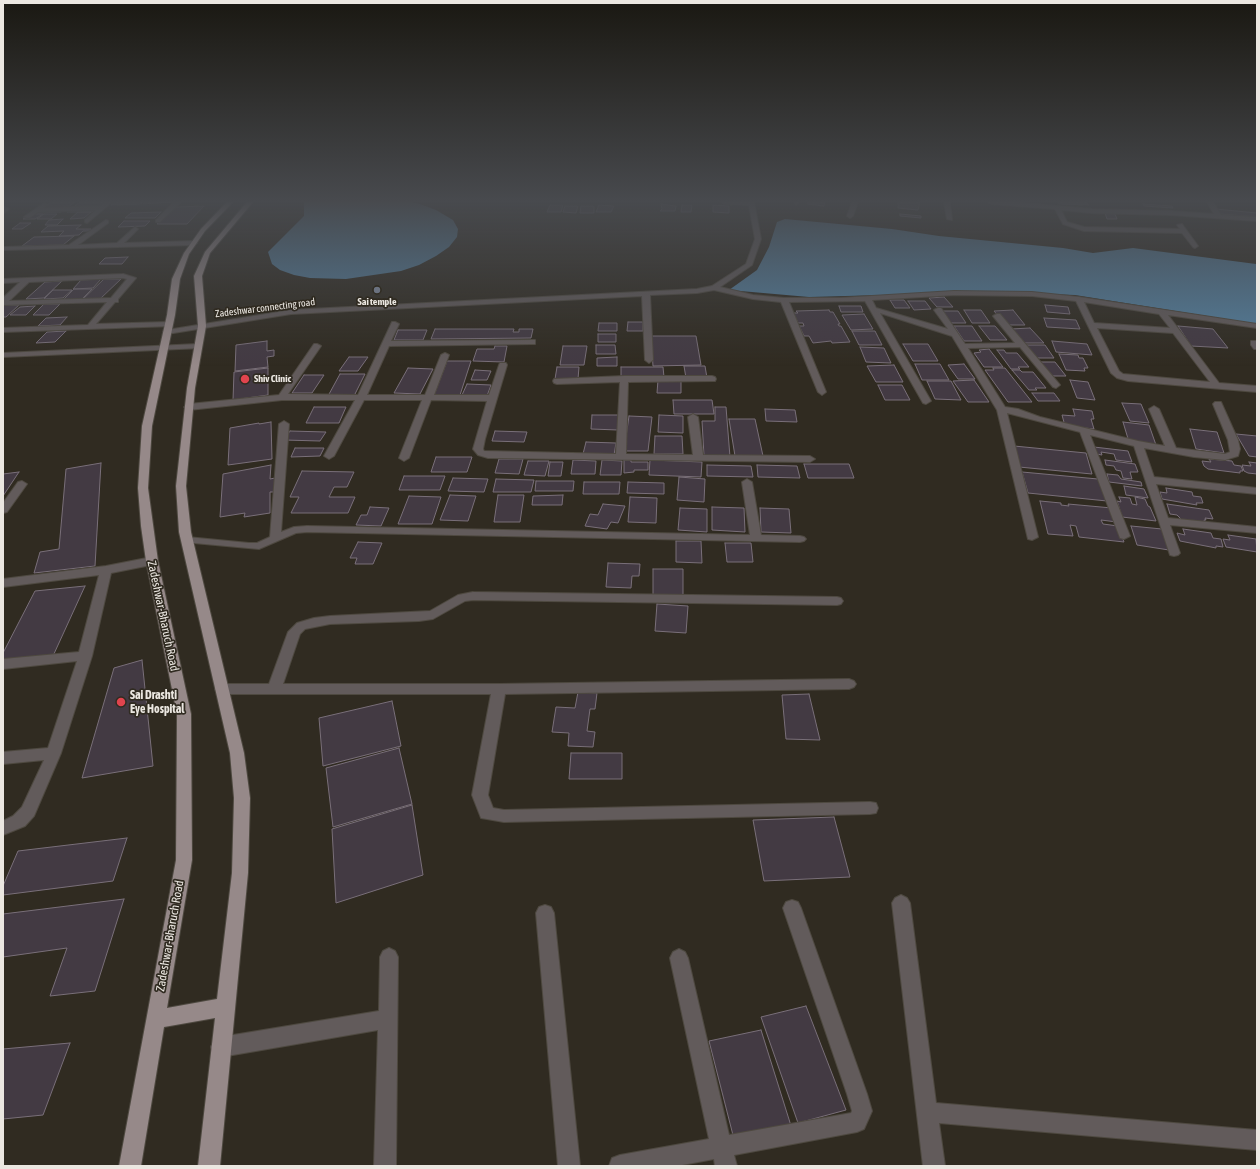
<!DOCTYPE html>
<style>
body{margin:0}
#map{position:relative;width:1260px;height:1169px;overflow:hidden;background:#302b21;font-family:"Asap Condensed",sans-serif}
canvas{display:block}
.frame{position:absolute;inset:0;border:4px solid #ebe7e1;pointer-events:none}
</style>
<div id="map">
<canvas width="1260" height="1169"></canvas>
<div class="frame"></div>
</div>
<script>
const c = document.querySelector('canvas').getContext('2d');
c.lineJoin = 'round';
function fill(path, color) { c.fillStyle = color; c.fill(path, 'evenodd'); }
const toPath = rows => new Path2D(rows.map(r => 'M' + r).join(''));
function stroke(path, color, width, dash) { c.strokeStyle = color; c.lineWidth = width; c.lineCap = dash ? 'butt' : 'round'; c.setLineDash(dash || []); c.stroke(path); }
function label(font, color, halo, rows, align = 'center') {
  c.font = font + ' "Asap Condensed",sans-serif'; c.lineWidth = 3.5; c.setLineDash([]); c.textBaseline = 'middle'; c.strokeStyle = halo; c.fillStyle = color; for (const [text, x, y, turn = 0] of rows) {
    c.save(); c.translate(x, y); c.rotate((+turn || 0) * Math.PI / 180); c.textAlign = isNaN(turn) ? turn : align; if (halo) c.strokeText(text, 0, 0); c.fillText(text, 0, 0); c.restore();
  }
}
fill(toPath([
 [304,202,411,202,420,204,436,210,453,220,458,229,457,237,449,247,436,256,419,265,401,271,346,279,310,278,294,275,280,270,272,264,268,252,304,216],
 [785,219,892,229,939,236,1063,248,1093,253,1133,248,1256,264,1257,324,1075,295,992,292,809,297,729,290,757,270,769,247,777,222]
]), '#5582a2');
const building = toPath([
 [51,202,75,202,61,212,36,213,51,202],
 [80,202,104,202,92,212,67,212,80,202],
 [115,202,143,202,141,204,111,205,115,202],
 [145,202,173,202,143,204,145,202],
 [808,202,825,202,824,206,807,204,808,202],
 [898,202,920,202,918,210,898,208,898,202],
 [1058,202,1086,202,1089,205,1059,204,1058,202],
 [661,204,676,206,675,211,660,211,662,209,661,204],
 [1143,204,1172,206,1173,208,1144,206,1143,204],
 [550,205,563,205,561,212,547,212,550,205],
 [599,205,614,206,611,212,596,212,599,205],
 [682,205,692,205,691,212,681,212,682,205],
 [713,205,729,206,729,213,713,212,713,205],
 [204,206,187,224,157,224,176,207,204,206],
 [565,206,578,206,576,213,563,212,565,206],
 [581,206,594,206,594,213,580,213,581,206],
 [1216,209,1257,213,1257,217,1219,214,1216,209],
 [78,212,91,212,84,218,70,219,78,212],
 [161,212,155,218,125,218,131,213,161,212],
 [1105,213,1115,214,1117,219,1107,219,1105,213],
 [31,214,43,214,35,219,23,219,31,214],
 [44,214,57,214,51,219,37,219,44,214],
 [900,214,921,216,921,218,900,216,900,214],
 [63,219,57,225,45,225,49,220,63,219],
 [124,221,150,221,145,226,118,227,124,221],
 [20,223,31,223,22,229,12,229,20,223],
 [81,225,76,229,91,229,89,231,83,231,79,235,59,236,64,231,41,232,48,226,81,225],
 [74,236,63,245,22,246,34,237,74,236],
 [128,257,122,264,99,264,105,258,128,257],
 [101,279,93,288,73,289,81,280,101,279],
 [104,279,121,279,100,299,83,299,104,279],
 [62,281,44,298,26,299,45,282,62,281],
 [74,289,92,289,82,299,63,300,74,289],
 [53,290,72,290,63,298,44,299,53,290],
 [944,297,953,307,937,307,929,298,944,297],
 [890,300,904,300,910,308,895,308,890,300],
 [908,301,925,301,931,309,914,310,908,301],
 [44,304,60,304,49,315,33,315,44,304],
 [3,305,19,305,6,317,3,317,3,305],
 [1045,305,1068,307,1070,314,1047,312,1045,305],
 [35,306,26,315,10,315,20,307,35,306],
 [839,306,861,306,863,312,841,312,839,306],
 [829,310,830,312,833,312,840,324,838,324,839,326,841,326,850,342,832,343,831,341,813,343,809,336,804,336,799,326,804,326,803,323,798,323,793,313,798,313,796,311,829,310],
 [964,310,981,310,990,323,972,323,964,310],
 [1013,310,1025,325,1006,325,994,311,1013,310],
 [943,311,958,311,966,323,951,323,943,311],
 [864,314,873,329,851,330,842,315,864,314],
 [67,317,60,325,38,326,46,318,67,317],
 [1044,318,1076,320,1080,329,1047,327,1044,318],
 [628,322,643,322,643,331,627,331,628,322],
 [599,323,617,323,617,331,598,331,599,323],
 [954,326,972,326,982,341,964,341,954,326],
 [979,326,995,326,1007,340,990,340,979,326],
 [1178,326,1213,329,1228,348,1191,346,1178,326],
 [1030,328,1044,343,1024,343,1011,329,1030,328],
 [435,329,514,329,513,332,519,332,519,329,533,329,531,338,431,339,435,329],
 [398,330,427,330,423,340,394,340,398,330],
 [66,331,55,342,36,343,47,332,66,331],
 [852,331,875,331,882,345,859,345,852,331],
 [598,334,616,334,616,342,598,342,598,334],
 [651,336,696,336,701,365,653,366,651,336],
 [267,341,267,351,274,350,274,356,267,357,268,367,235,371,236,345,267,341],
 [1052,341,1087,344,1092,355,1056,352,1052,341],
 [903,344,928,344,938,361,913,361,903,344],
 [596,345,615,345,616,354,596,354,596,345],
 [1026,345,1045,345,1054,358,1034,358,1026,345],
 [495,346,507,346,504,362,473,361,477,349,494,349,495,346],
 [563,346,587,346,584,365,560,365,563,346],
 [860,347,884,348,891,363,866,362,860,347],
 [989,349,1003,367,984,367,974,353,981,352,979,350,989,349],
 [997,350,1004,350,1006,353,1017,353,1029,367,1018,367,1020,369,1011,369,997,350],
 [1059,354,1078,355,1079,358,1083,358,1088,368,1084,368,1085,371,1066,370,1059,354],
 [349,357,368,357,358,371,339,371,349,357],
 [617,357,617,366,597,366,597,358,617,357],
 [447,361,471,361,460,395,434,395,447,361],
 [1039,362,1055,362,1066,376,1049,376,1039,362],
 [915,364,940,364,949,380,922,380,915,364],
 [964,364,975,379,958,379,948,365,964,364],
 [894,365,903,382,876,382,867,366,894,365],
 [684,366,705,366,707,378,686,378,684,366],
 [557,367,579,367,578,379,555,379,557,367],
 [621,367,663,367,664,377,621,377,621,367],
 [268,368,268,395,233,400,234,372,268,368],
 [408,368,433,369,420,394,394,393,408,368],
 [993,368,1005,368,1032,402,1008,402,985,370,994,370,993,368],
 [475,370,491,371,487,380,471,380,475,370],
 [1012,370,1020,370,1022,372,1033,372,1046,388,1035,388,1037,390,1029,390,1012,370],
 [340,374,365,374,354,396,328,396,340,374],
 [304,375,324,375,312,393,292,393,304,375],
 [658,380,681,380,681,393,657,393,658,380],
 [974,380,989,402,968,402,953,381,974,380],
 [1070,380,1088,382,1095,400,1077,398,1070,380],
 [927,381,951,381,961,400,935,399,927,381],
 [467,384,491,385,487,396,462,395,467,384],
 [878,385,902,385,910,400,885,400,878,385],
 [1032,393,1054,393,1060,401,1038,401,1032,393],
 [673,400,712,400,714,414,674,414,673,400],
 [1122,403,1141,404,1149,423,1130,421,1122,403],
 [314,407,346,407,339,423,306,423,314,407],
 [715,407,726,407,730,457,704,456,702,421,715,421,715,407],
 [765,409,795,410,797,422,766,421,765,409],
 [1073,409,1092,411,1094,419,1091,419,1094,429,1065,426,1062,415,1075,416,1073,409],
 [592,415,619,415,618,430,591,429,592,415],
 [659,415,683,416,683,433,658,432,659,415],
 [629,416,652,417,648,451,624,451,629,416],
 [729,419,755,419,763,456,735,456,729,419],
 [271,422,272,459,228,465,230,428,259,423,259,424,271,422],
 [1123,422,1149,425,1156,445,1129,442,1123,422],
 [1190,429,1217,432,1224,453,1196,449,1190,429],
 [290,431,326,432,320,441,284,440,290,431],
 [495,431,527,432,524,442,492,441,495,431],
 [1236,434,1257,436,1257,457,1249,456,1236,434],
 [655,436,682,436,683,454,654,454,655,436],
 [586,442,616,443,614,455,583,454,586,442],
 [1014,446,1086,453,1092,474,1019,467,1014,446],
 [1094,447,1128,451,1132,462,1116,460,1114,454,1101,452,1102,455,1096,454,1094,447],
 [295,448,324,448,320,456,291,457,295,448],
 [436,457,472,457,467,472,431,472,436,457],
 [499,459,523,459,519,474,495,473,499,459],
 [1209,459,1232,461,1234,465,1241,466,1243,471,1240,471,1240,473,1208,469,1204,466,1202,461,1211,462,1209,459],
 [573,460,596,461,595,474,571,474,573,460],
 [602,460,622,461,621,475,600,475,602,460],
 [624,460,631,460,631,462,648,462,648,470,634,470,634,472,624,473,624,460],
 [650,460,702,462,701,477,649,475,650,460],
 [1105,460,1135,464,1138,472,1130,472,1132,479,1123,478,1121,471,1116,470,1114,466,1106,465,1105,460],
 [528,461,549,461,545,476,524,475,528,461],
 [550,462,563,462,561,476,548,476,550,462],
 [1249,462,1257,463,1257,474,1248,473,1244,471,1242,465,1251,466,1249,462],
 [101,463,95,566,34,573,40,552,59,549,66,469,101,463],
 [804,464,849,464,854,478,808,478,804,464],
 [271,465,270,479,275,478,275,492,270,492,270,513,244,517,245,513,220,517,223,474,271,465],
 [707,465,751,466,753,477,707,476,707,465],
 [757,465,797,466,800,478,758,477,757,465],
 [302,471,354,472,347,487,334,487,329,497,355,497,348,513,291,513,299,497,290,497,302,471],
 [19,472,3,496,3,474,19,472],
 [1022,472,1098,479,1107,501,1028,493,1022,472],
 [1107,474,1118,475,1121,479,1141,482,1142,486,1109,482,1107,474],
 [404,476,445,476,440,490,399,490,404,476],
 [679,477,705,479,704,502,677,500,679,477],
 [453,478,488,479,484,492,448,491,453,478],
 [496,479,534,480,531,492,493,492,496,479],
 [536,481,574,481,573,491,535,491,536,481],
 [584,482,620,482,619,494,583,494,584,482],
 [628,482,664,483,664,494,627,493,628,482],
 [1124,486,1144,489,1148,498,1126,495,1124,486],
 [1166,488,1192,492,1193,496,1201,497,1203,503,1196,503,1197,505,1162,499,1160,492,1167,493,1166,488],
 [450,495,476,496,468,521,440,520,450,495],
 [498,495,524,495,520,522,494,522,498,495],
 [563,495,562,505,532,505,533,496,563,495],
 [409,496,441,497,432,524,398,524,409,496],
 [630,497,657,498,656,523,628,522,630,497],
 [1119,497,1130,498,1132,504,1137,505,1135,497,1145,499,1148,506,1150,507,1156,521,1122,517,1117,501,1121,502,1119,497],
 [1040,501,1061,503,1061,505,1069,506,1068,504,1112,508,1117,522,1101,520,1103,524,1118,526,1124,542,1079,537,1076,526,1070,525,1073,536,1048,534,1040,501],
 [603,504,625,506,618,523,611,522,607,529,585,526,590,514,598,515,603,504],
 [1167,504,1209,510,1213,519,1205,518,1206,520,1204,520,1205,523,1182,520,1177,515,1170,514,1167,504],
 [370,507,389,508,381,526,356,525,361,515,367,515,370,507],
 [712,507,744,508,745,532,712,530,712,507],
 [680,508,707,509,707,532,678,530,680,508],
 [760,508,789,509,791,533,761,532,760,508],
 [1131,526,1162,529,1169,550,1137,545,1131,526],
 [1183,529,1211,533,1213,538,1221,539,1223,547,1216,546,1216,548,1180,541,1177,533,1185,535,1183,529],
 [1228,535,1256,539,1257,552,1226,547,1223,539,1230,540,1228,535],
 [676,541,701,541,702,563,676,562,676,541],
 [358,542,382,543,373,564,355,564,357,558,350,558,358,542],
 [725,543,751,543,753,562,727,562,725,543],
 [608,563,640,564,639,576,632,576,631,588,606,587,608,563],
 [653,569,683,569,683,596,653,595,653,569],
 [85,586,53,656,3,662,3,653,35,591,85,586],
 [657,604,688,606,686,633,655,631,657,604],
 [142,660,153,766,82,778,114,668,142,660],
 [578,692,597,693,595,709,590,709,587,731,595,732,593,747,568,746,569,733,552,732,556,707,575,708,578,692],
 [809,694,820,740,786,739,782,695,809,694],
 [392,701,401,746,323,766,319,718,392,701],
 [399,748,412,804,333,827,326,768,399,748],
 [571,753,622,753,622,779,569,779,571,753],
 [412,805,423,875,336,903,332,829,412,805],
 [834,817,850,877,764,881,753,820,834,817],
 [127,838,113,881,3,895,3,886,18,851,127,838],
 [124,899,95,991,50,996,67,948,3,957,3,914,124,899],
 [806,1006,846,1110,798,1123,761,1017,806,1006],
 [761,1030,792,1129,735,1143,709,1041,761,1030],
 [70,1043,43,1115,3,1119,3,1049,70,1043]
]);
fill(building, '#433a43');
stroke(building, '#796f79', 1);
const minor = toPath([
 [105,202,112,202,87,223,85,222,85,220,96,210,38,212,29,218,24,217,44,203,47,205,44,208,101,206,105,202],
 [174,202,181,202,160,222,156,222,156,220,174,202],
 [721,202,754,202,761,239,752,265,720,287,753,295,784,298,839,298,954,291,1032,292,1079,297,1257,324,1257,328,1168,315,1219,383,1257,386,1257,392,1128,381,1117,378,1111,373,1076,301,1032,296,954,295,872,300,876,308,948,329,934,310,938,308,941,308,965,344,1015,343,993,316,997,314,1000,314,1060,385,1056,388,1053,387,1020,347,968,348,1005,407,1018,409,1040,417,1138,441,1165,446,1149,409,1154,406,1159,409,1176,448,1225,454,1230,452,1228,440,1213,404,1215,402,1221,402,1238,440,1240,449,1238,456,1225,460,1194,457,1144,448,1154,477,1257,488,1257,494,1156,484,1168,518,1257,527,1257,533,1170,525,1180,553,1178,555,1174,556,1170,555,1134,446,1090,435,1130,536,1124,539,1120,538,1080,432,1007,413,1038,537,1032,540,1028,539,997,410,952,336,880,313,931,401,926,404,923,403,865,301,789,302,826,392,822,395,818,392,781,302,753,299,714,290,697,293,650,295,653,360,649,363,645,360,642,296,291,314,167,334,163,332,167,330,291,310,697,289,712,286,746,264,755,239,749,205,724,204,721,202],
 [1084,302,1159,314,1170,328,1094,323,1084,302],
 [1097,328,1173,333,1210,382,1123,374,1119,371,1097,328],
 [794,202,800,202,796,205,794,202],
 [852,202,858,202,853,216,850,218,847,216,852,202],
 [944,202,950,202,952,220,947,219,944,202],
 [988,202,1013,202,1092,209,1171,211,1214,214,1207,202,1213,202,1221,215,1257,217,1257,221,1171,215,1092,213,1061,210,1067,222,1084,227,1180,229,1177,225,1182,224,1198,246,1195,248,1193,247,1182,233,1084,231,1063,224,1055,209,991,204,988,202],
 [3,206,9,209,3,214,3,206],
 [106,220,108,221,108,223,78,245,117,243,135,227,138,229,124,243,194,241,197,243,194,245,3,250,3,248,5,247,69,245,106,220],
 [123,274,136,278,118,299,118,302,115,302,96,324,169,322,172,322,172,326,3,332,3,328,88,325,107,302,3,305,3,298,20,282,3,283,3,279,123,274],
 [123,278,127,279,111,298,9,301,29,282,123,278],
 [392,322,395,322,399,324,391,341,535,340,535,344,532,344,389,346,367,395,425,395,441,355,445,353,449,355,434,395,489,395,499,365,500,363,506,363,507,365,485,439,483,449,484,451,616,454,620,382,557,384,554,383,553,381,554,379,624,376,712,376,715,377,716,379,715,381,628,382,626,454,693,455,688,417,693,414,698,417,703,455,810,456,815,459,810,462,488,458,478,455,473,449,487,401,431,400,409,458,404,461,399,458,422,400,364,400,334,456,329,459,324,456,355,400,282,400,189,410,184,407,189,404,279,395,314,344,317,344,321,346,288,394,358,395,392,322],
 [1251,341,1257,341,1257,349,1254,349,1251,345,1251,341],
 [198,344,201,344,201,348,3,357,3,353,198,344],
 [284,421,289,424,281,532,294,527,307,526,750,535,742,482,747,479,752,482,761,535,800,536,804,537,806,539,804,541,800,542,307,532,296,533,259,549,183,542,181,540,183,538,187,537,249,543,257,543,270,537,279,424,284,421],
 [22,481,27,484,7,512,3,513,3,503,18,482,22,481],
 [152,557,156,558,158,561,156,564,111,573,92,656,61,753,34,816,25,826,3,835,3,821,13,816,22,807,44,760,3,764,3,752,48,748,77,661,3,669,3,659,79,652,99,575,3,587,3,579,106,566,152,557],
 [473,592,837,597,841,598,843,601,841,604,837,605,473,600,465,601,433,619,419,621,330,624,305,629,300,634,283,684,499,684,849,679,854,681,856,684,854,687,849,689,505,694,488,795,493,808,504,810,870,802,876,803,878,808,876,813,870,814,504,822,487,819,481,818,472,795,491,694,222,694,217,692,215,689,217,686,222,684,269,684,288,632,297,623,314,618,330,616,430,611,458,595,473,592],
 [901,895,907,898,910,903,936,1103,1257,1130,1257,1150,939,1123,945,1166,923,1166,892,903,895,898,901,895],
 [792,900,798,902,801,908,867,1094,872,1111,864,1129,857,1132,734,1155,737,1166,715,1166,714,1159,677,1166,609,1166,612,1158,620,1155,709,1139,670,958,673,952,679,949,685,952,688,958,729,1135,851,1113,852,1111,847,1094,783,908,786,902,792,900],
 [545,905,551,907,554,913,580,1166,558,1166,536,913,539,907,545,905],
 [389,948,395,951,398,957,396,1166,374,1166,378,1030,221,1057,214,1054,211,1047,214,1040,221,1037,379,1011,380,957,383,951,389,948]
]);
const major = toPath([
 [227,202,233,202,205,231,189,254,180,279,175,315,152,426,148,488,158,561,191,714,192,860,167,1008,217,999,232,873,234,798,230,753,179,532,176,486,187,388,198,326,194,276,205,252,247,202,253,202,210,253,202,276,206,326,195,388,186,486,191,532,244,753,250,798,248,873,220,1166,198,1166,215,1018,164,1027,141,1166,119,1166,176,860,177,714,146,561,141,526,138,488,142,426,167,315,172,279,184,253,201,229,227,202]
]);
stroke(minor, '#4e4940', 2);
stroke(major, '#4e4940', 2);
fill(minor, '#625b5b');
fill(major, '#968989');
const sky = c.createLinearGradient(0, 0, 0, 366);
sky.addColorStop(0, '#1a1812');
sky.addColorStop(0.55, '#484a4e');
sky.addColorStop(1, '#484a4e00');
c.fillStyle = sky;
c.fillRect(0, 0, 1260, 366);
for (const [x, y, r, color] of [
 [377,290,4,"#6b7280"],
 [245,379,5,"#e0444e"],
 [121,702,5,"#e0444e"]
]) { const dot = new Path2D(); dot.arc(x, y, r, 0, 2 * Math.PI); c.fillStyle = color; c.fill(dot); stroke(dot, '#302b21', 1.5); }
label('bold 10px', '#ebe7e1', '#302b21', [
 ["Sai temple",377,302],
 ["Shiv Clinic",254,379,"left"]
]);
label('10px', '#ebe7e1', '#302b21', [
 ["Zadeshwar connecting road",265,308,-7]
]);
label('12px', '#ebe7e1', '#302b21', [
 ["Zadeshwar-Bharuch Road",163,616,78],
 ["Zadeshwar-Bharuch Road",170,936,-80]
]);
label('bold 12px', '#ebe7e1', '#302b21', [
 ["Sai Drashti",130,695],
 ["Eye Hospital",130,709]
], 'left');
</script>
